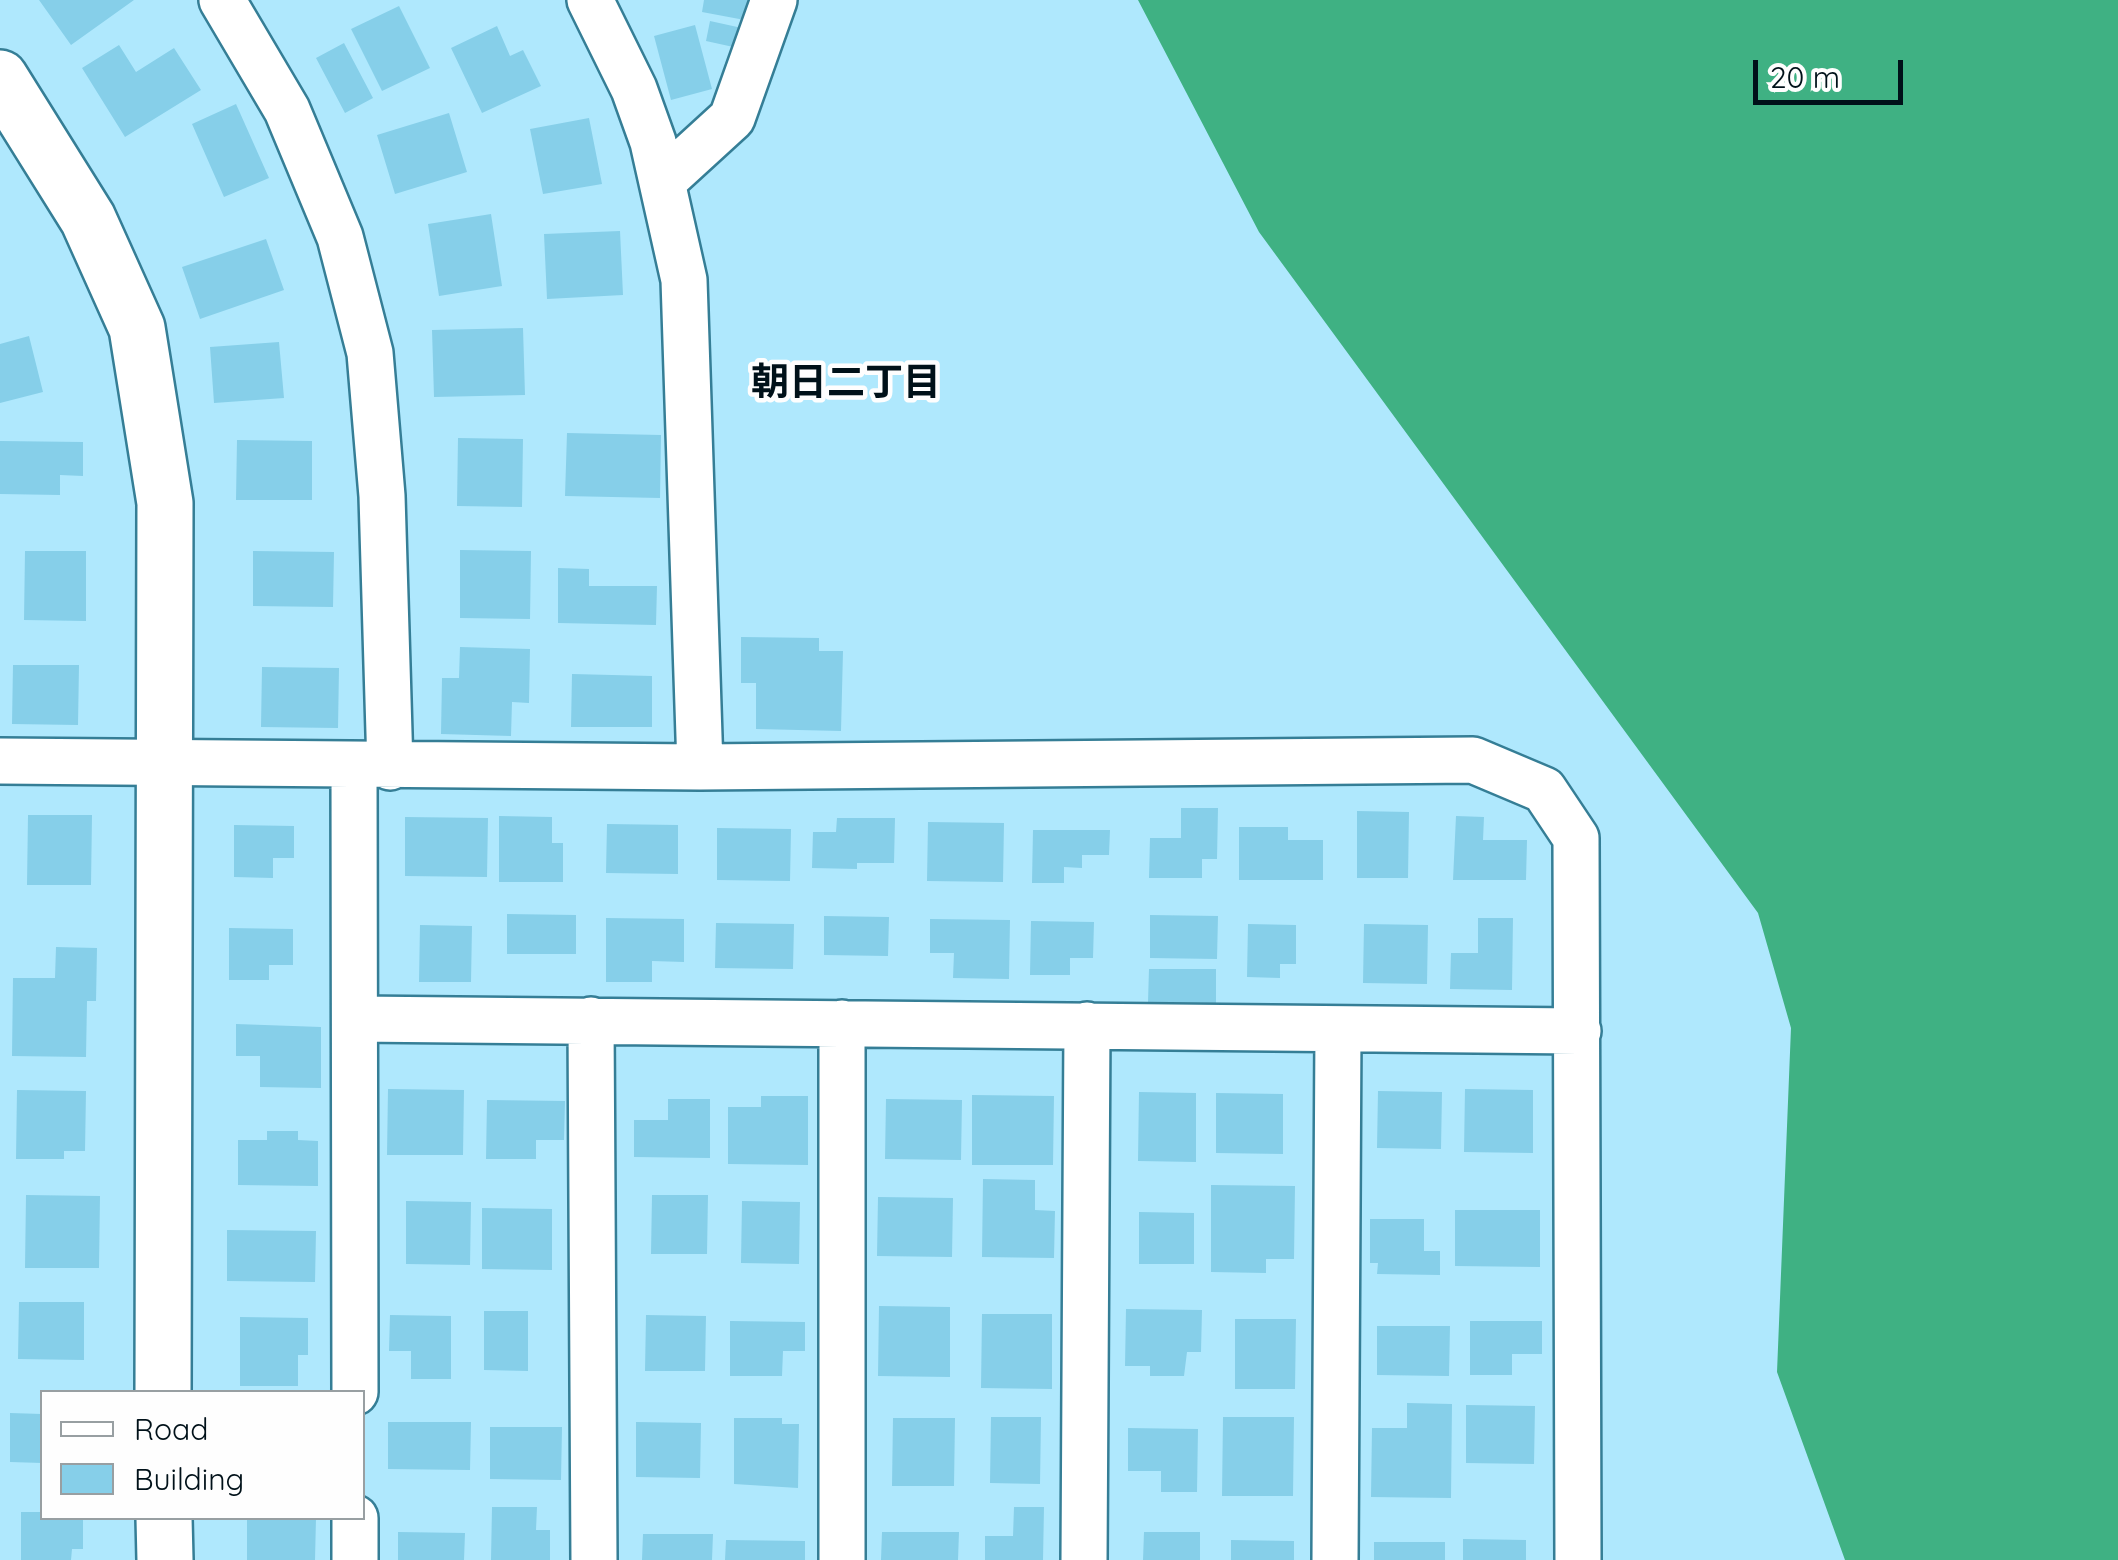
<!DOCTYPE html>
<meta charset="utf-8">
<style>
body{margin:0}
#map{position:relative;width:2118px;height:1560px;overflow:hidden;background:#afe8fd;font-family:Quicksand,sans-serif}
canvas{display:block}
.legend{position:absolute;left:40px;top:1390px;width:325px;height:130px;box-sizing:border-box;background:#fefefe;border:2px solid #989fa2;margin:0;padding:12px 18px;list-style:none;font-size:30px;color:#001119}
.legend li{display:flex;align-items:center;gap:20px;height:50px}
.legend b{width:50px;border:2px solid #989fa2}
.scale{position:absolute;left:1753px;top:60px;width:150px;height:45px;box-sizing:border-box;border:5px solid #001119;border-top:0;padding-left:12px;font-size:30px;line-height:35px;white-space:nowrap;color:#001119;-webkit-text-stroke:8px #fefefe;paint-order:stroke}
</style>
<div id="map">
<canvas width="2118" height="1560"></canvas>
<ul class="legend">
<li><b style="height:12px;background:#fff"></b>Road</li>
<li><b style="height:28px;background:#86cfe9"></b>Building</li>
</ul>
<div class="scale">20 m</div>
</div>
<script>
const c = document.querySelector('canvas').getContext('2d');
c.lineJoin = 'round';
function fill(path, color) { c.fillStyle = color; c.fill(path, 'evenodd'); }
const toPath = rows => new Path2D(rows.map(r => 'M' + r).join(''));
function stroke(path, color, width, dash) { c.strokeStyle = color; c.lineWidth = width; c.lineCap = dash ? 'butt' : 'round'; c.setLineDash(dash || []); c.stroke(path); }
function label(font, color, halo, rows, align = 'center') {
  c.font = font + ' Quicksand,"Noto Sans JP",sans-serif'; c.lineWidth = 9; c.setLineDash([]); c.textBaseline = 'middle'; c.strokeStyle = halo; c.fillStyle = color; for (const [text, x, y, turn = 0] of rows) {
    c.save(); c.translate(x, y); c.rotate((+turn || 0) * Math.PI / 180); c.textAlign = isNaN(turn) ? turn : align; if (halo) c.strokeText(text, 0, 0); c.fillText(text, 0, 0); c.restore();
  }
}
fill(toPath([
 [1138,0,2118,0,2118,1560,1845,1560,1777,1372,1791,1028,1758,913,1259,232]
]), '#3fb183');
fill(toPath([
 [39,0,134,0,71,45],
 [704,0,755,0,750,21,702,12],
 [399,6,430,68,382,91,351,29],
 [710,21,742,28,738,48,706,41],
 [695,25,712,89,671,100,654,36],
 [497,26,510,56,523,50,541,86,482,113,451,48],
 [344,43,373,98,345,113,316,58],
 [119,45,136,72,174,48,201,90,125,137,82,68],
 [236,104,269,178,224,197,192,124],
 [449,113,467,172,395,194,377,135],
 [589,118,602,184,543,194,530,129],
 [491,214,502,286,439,296,428,224],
 [620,231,623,295,547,299,544,234],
 [266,239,284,290,200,319,182,267],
 [523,328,525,395,434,397,432,330],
 [29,336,43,392,0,403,0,344],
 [279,342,284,398,214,403,210,347],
 [567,433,661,435,660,498,565,496],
 [458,438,523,439,522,507,457,506],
 [237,440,312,441,312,500,236,500],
 [0,441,83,442,83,476,60,475,60,495,0,494],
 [460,550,531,551,530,619,460,618],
 [25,551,86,551,86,621,24,620],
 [253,551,334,552,333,607,253,606],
 [558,568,589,569,589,586,657,586,656,625,558,623],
 [741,637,819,638,819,651,843,651,841,731,756,729,756,683,741,683],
 [460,647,530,649,529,703,512,702,511,736,441,734,442,678,459,678],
 [13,665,79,665,78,725,12,724],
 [262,667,339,668,338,728,261,727],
 [572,674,652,676,652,727,571,727],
 [1181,808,1218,808,1217,859,1202,859,1202,878,1149,878,1150,838,1181,838],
 [1357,811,1409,812,1408,878,1357,878],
 [28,815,92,815,91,885,27,885],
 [499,816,552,817,552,843,563,843,563,882,499,882],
 [1456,816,1484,817,1483,840,1527,840,1526,880,1453,880],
 [405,817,488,818,487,877,405,876],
 [837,818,895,818,894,863,857,863,857,869,812,868,813,832,836,832],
 [928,822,1004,823,1003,882,927,881],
 [607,824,678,825,678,874,606,873],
 [234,825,294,826,294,858,273,858,273,878,234,877],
 [1239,827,1288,827,1288,840,1323,840,1323,880,1239,880],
 [717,828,791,829,790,881,717,880],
 [1033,830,1110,830,1109,855,1082,855,1082,868,1064,867,1064,883,1032,883],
 [507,914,576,915,576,954,507,954],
 [1150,915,1218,916,1217,959,1150,958],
 [824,916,889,917,888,956,824,955],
 [606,918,684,919,684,962,652,961,652,982,606,982],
 [1478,918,1513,918,1512,990,1450,989,1451,953,1478,953],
 [930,919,1010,920,1009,979,953,978,954,953,930,953],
 [1031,921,1094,922,1093,958,1070,958,1070,975,1030,975],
 [716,923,794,924,793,969,715,968],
 [1248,924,1296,925,1296,964,1280,964,1280,978,1247,977],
 [1364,924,1428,925,1427,984,1363,983],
 [420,925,472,926,471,982,419,982],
 [229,928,293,929,293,965,269,965,269,980,229,980],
 [56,947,97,948,96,1001,87,1001,86,1057,12,1056,13,978,55,978],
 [1149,969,1216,969,1216,1003,1148,1002],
 [236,1024,321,1027,321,1088,260,1087,260,1056,236,1056],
 [388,1089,464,1090,463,1155,387,1155],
 [1465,1089,1533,1090,1533,1153,1464,1152],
 [17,1090,86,1091,85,1151,64,1151,64,1159,16,1159],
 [1378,1091,1442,1092,1441,1149,1377,1148],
 [1139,1092,1196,1093,1196,1162,1138,1161],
 [1216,1093,1283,1094,1283,1154,1216,1153],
 [972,1095,1054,1096,1053,1165,972,1165],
 [761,1096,808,1096,808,1165,728,1164,728,1107,761,1107],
 [668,1099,710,1099,710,1158,634,1157,634,1120,668,1120],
 [886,1099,962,1100,961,1160,885,1159],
 [487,1100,565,1101,564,1140,536,1140,536,1159,486,1159],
 [267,1131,298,1131,298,1140,318,1141,318,1186,238,1185,238,1140,267,1140],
 [983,1179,1035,1180,1035,1210,1055,1211,1054,1258,982,1257],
 [1211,1185,1295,1186,1294,1259,1266,1259,1266,1273,1211,1272],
 [26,1195,100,1196,99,1268,25,1268],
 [652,1195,708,1195,707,1254,651,1254],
 [878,1197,953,1198,952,1257,877,1256],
 [406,1201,471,1202,470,1265,406,1264],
 [742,1201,800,1202,799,1264,741,1263],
 [482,1208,552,1209,552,1270,482,1269],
 [1455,1210,1540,1210,1540,1267,1455,1266],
 [1139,1212,1194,1213,1194,1264,1139,1264],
 [1370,1219,1424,1219,1424,1251,1440,1251,1440,1275,1377,1274,1378,1263,1370,1263],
 [227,1230,316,1231,315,1282,227,1281],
 [19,1302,84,1302,84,1360,18,1359],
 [879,1306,950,1307,950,1377,878,1376],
 [1126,1309,1202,1310,1201,1352,1187,1352,1184,1376,1150,1376,1150,1366,1125,1366],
 [484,1311,528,1311,528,1371,484,1370],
 [982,1314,1052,1314,1052,1389,981,1388],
 [390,1315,451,1316,451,1379,411,1379,411,1351,389,1351],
 [646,1315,706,1316,705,1371,645,1371],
 [240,1317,308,1318,308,1355,298,1355,298,1386,240,1386],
 [1235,1319,1296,1319,1295,1389,1235,1389],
 [730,1321,805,1322,805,1351,783,1351,782,1376,730,1376],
 [1470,1321,1542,1321,1542,1354,1512,1354,1512,1375,1470,1375],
 [1377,1326,1450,1326,1449,1376,1377,1375],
 [1407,1403,1452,1404,1451,1498,1371,1497,1372,1428,1407,1428],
 [1466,1405,1535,1406,1534,1464,1466,1463],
 [10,1413,42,1414,42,1463,10,1462],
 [991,1417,1041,1417,1040,1484,990,1483],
 [1223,1417,1294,1417,1293,1496,1222,1496],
 [734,1418,782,1418,782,1424,799,1424,798,1488,734,1484],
 [893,1418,955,1418,954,1486,892,1486],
 [388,1422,471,1422,470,1470,388,1469],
 [636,1422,701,1423,700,1478,636,1477],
 [490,1427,562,1427,561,1480,490,1479],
 [1128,1428,1198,1429,1197,1492,1161,1492,1161,1471,1128,1471],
 [492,1507,537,1507,536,1530,550,1530,550,1560,491,1560],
 [1014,1507,1044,1507,1043,1560,985,1560,985,1536,1013,1536],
 [21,1512,42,1512,42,1518,83,1518,83,1549,72,1549,71,1560,21,1560],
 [247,1518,316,1518,315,1560,247,1560],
 [398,1532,465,1533,464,1560,398,1560],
 [882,1532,959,1532,958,1560,881,1560],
 [1144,1532,1200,1532,1200,1560,1143,1560],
 [643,1534,713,1534,712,1560,642,1560],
 [1463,1539,1526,1540,1526,1560,1463,1560],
 [726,1540,805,1541,805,1560,725,1560],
 [1231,1540,1294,1541,1294,1560,1231,1560],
 [1374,1542,1445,1542,1445,1560,1374,1560]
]), '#86cfe9');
const minor = toPath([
 [222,0,287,110,340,237,370,353,382,496,390,767],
 [590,0,634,89,653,142,684,280,700,767],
 [662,182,732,118,774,0],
 [0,761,700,767,1473,760,1544,790,1576,838,1578,1560],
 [354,767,355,1392],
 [356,1019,1578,1031],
 [591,1020,594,1560],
 [842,1023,842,1560],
 [355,1560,355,1518],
 [1084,1560,1087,1025],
 [1335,1560,1338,1029]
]);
const tertiary = toPath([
 [0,78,88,219,137,328,165,503,163,1392],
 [164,1518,165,1560]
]);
stroke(minor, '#357e96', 50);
stroke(tertiary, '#357e96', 60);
stroke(minor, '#fff', 45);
stroke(tertiary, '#fff', 55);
label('bold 38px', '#001119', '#fefefe', [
 ["朝日二丁目",846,384]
]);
</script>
